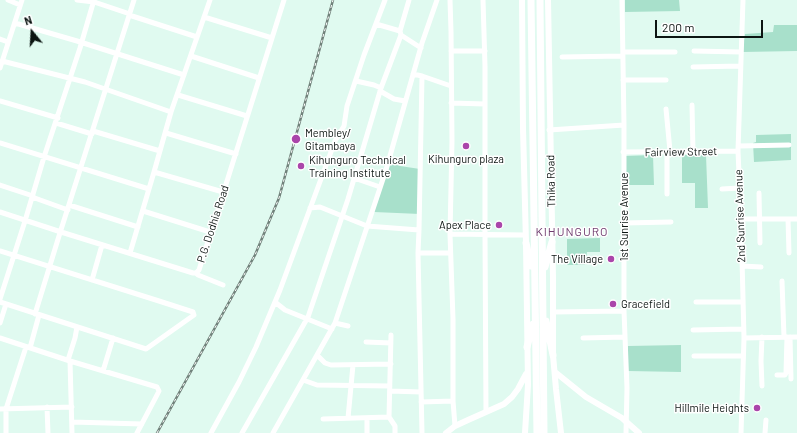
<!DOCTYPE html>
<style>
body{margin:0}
#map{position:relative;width:797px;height:433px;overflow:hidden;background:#e0faf0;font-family:Barlow,sans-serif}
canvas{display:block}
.north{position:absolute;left:12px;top:12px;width:40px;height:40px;-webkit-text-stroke:3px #fff;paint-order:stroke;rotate:342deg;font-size:11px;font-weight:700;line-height:16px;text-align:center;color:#0c1512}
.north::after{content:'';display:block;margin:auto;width:14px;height:18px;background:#0c1512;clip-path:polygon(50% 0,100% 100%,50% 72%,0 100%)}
.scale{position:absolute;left:655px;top:20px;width:108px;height:18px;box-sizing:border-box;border:2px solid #0c1512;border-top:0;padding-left:5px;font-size:12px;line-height:14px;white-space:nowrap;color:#0c1512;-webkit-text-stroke:3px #fff;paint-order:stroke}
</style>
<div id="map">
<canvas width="797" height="433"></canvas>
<div class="north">N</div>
<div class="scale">200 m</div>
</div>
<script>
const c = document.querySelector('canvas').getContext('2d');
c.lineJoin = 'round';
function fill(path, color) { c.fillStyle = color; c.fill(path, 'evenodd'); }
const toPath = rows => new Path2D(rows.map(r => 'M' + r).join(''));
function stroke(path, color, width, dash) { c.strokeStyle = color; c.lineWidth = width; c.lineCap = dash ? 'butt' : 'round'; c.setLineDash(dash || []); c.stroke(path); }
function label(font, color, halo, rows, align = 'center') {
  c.font = font + ' Barlow,sans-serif'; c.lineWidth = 3; c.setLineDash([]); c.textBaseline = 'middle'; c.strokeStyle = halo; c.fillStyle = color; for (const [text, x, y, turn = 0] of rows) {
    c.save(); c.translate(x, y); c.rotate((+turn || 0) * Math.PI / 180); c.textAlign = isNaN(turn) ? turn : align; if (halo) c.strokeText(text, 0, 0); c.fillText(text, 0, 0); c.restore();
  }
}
fill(toPath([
 [625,0,679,0,680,11,625,12],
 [774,25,797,25,797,51,742,52,745,34,773,32],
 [791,134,791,160,754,162,753,143,756,142,756,135],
 [653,155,654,185,625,185,625,156],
 [682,155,706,155,708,208,695,208,695,183,682,183],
 [390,163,400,166,420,169,420,214,374,212],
 [600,238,600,252,587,252,585,265,567,265,567,239],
 [681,345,681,372,628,371,628,346]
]), '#a8e0cb');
stroke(toPath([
 [8,0,20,5],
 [77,0,94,2,130,14],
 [450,0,451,31,452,141,450,234,453,319,453,401,455,426],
 [483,0,485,66,485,235,486,412],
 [622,0,624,125,624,311,627,388,626,433],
 [129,15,197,37],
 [204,17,272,38],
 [15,23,77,41,184,75],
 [376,24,400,31],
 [401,35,421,48],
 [0,39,8,42],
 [451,51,485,51],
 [694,51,741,52],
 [623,52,675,52],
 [191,56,259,78],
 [562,57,623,56],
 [2,61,85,82,171,112],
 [693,67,740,66],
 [0,68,22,0],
 [413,74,422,76,419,230,418,253,422,433],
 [422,76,451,86],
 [623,80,666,80],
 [356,81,374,85,381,88],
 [380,91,394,99,405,101],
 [178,95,247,116],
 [0,101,58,118],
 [451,103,485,104],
 [692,105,693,152],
 [666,109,670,151],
 [56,123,92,134],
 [549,130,624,125],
 [93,131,160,151],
 [166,133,236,154],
 [0,143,149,189],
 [738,146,789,145],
 [623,152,738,151],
 [667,152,667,194],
 [154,172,223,192],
 [354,178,380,187],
 [0,185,33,196],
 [722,189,740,188],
 [759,193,760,243],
 [32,197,68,210],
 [69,205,138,227],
 [310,208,320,207,367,226,419,230],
 [143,211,210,232],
 [0,212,61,232,193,273,196,273,199,270,284,0],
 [741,219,797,219],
 [788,219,789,253],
 [624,223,671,222],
 [450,234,525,235],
 [0,251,159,301,193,312,194,315,146,349,0,302],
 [130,253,154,172,171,112,210,0],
 [418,253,450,253],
 [742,266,761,267],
 [196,273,198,275,223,285],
 [92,280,102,245],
 [782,281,784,337],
 [0,299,25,221,44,157,80,48,94,0],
 [275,302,285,310,332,329],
 [696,302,742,302],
 [553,312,624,311],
 [35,314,59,236,134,0],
 [0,323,6,304],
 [335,323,348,326],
 [693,330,743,329],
 [762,337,761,361,762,386],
 [790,337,791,379],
 [0,338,70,361,157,387,159,391,157,395,137,433],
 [583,338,625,337],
 [744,338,797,337],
 [366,342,391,343],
 [30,348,39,315],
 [317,355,325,363,331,365,391,364],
 [694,356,743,356],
 [68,360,75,338,77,327],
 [70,361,72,433],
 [103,371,113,338],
 [777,375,785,375,786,373,787,337],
 [303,380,317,385,390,386],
 [390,391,421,392],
 [421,402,453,401],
 [47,407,48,433],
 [0,409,72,407],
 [389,417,395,426,395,433],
 [348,418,353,365],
 [323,419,389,417,391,335],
 [72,422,142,424],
 [6,433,6,409,26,347],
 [211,433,239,382,256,347,280,290,335,141,344,126,347,106,364,55,385,0],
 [242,433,308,317,348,199,381,88,401,35,400,31,409,0],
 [273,433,335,323,386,170,422,43,437,0],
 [367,433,367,418],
 [741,433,744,338,741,219,738,151,743,0],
 [765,433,766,420]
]), '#fff', 5);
stroke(toPath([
 [522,0,523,128,526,243,528,385,525,433],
 [548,0,553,278,553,355,556,389,561,433],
 [555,372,586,397,622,418,639,433],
 [446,433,455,426,468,420,504,404,512,397,518,389,526,374]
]), '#fff', 6);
stroke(toPath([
 [531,0,537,433],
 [540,0,544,433],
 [526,243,531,266],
 [545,267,552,242],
 [546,321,553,355],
 [527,347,533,324]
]), '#fff', 7);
const rail = toPath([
 [157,433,255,255,279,198,333,0]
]);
stroke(rail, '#70817a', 2.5);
stroke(rail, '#fff', 1, [3]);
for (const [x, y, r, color] of [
 [296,139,5,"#aa45aa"],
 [466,146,4,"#aa45aa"],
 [301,166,4,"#aa45aa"],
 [499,225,4,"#aa45aa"],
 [611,259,4,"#aa45aa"],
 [613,304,4,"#aa45aa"],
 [757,408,4,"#aa45aa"]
]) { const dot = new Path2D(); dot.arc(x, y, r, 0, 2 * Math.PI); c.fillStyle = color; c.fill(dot); stroke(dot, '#fff', 1.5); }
label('11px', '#0c1512', '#fff', [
 ["Membley/",305,133],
 ["Gitambaya",305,146],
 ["Kihunguro plaza",466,159,"center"],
 ["Kihunguro Technical",309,160],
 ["Training Institute",309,173],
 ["Apex Place",491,225,"right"],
 ["The Village",603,259,"right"],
 ["Gracefield",621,304],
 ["Hillmile Heights",749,408,"right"]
], 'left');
label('11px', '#0c1512', '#fff', [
 ["Fairview Street",681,152,-1],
 ["Thika Road",551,181,-91],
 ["2nd Sunrise Avenue",740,216,-92],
 ["1st Sunrise Avenue",624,217,-90],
 ["P.G. Dodhia Road",213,224,-72]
]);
c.letterSpacing = '1px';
label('12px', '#703d6f', '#fff', [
 ["KIHUNGURO",572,232]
]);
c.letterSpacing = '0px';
</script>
